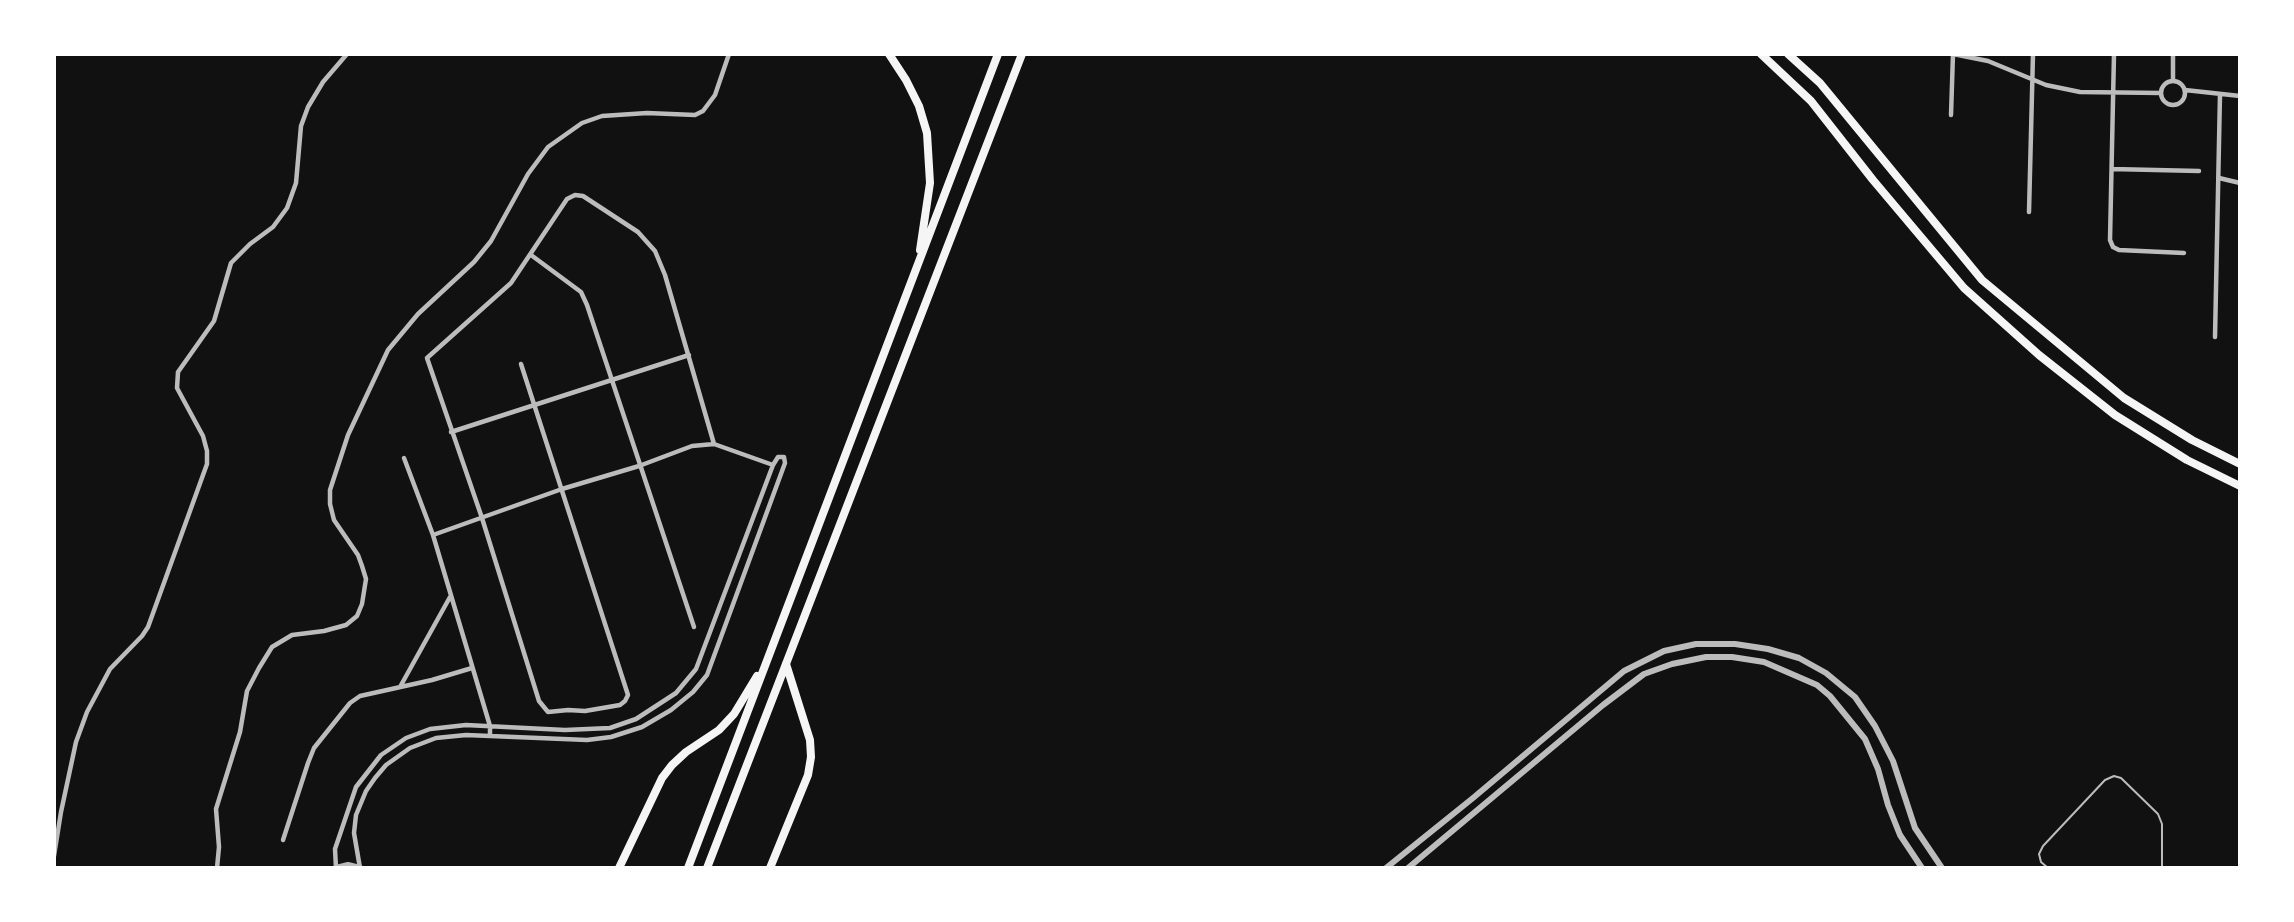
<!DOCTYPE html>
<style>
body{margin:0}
#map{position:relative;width:2294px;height:922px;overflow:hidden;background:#111;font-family:"Noto Serif",serif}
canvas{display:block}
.frame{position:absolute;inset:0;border:56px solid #fff;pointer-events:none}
</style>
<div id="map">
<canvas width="2294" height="922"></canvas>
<div class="frame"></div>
</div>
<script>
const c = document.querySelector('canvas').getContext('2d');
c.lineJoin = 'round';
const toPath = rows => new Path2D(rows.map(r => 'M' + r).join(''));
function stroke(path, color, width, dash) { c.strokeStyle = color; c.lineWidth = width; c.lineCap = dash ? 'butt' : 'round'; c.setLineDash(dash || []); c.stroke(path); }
stroke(toPath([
 [2048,868,2041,862,2039,854,2043,846,2105,780,2114,776,2121,778,2158,814,2162,824,2162,868]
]), '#bcbcbc', 2);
stroke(toPath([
 [1953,54,1988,61,2046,85,2080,92,2161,93],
 [2114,54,2110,240,2113,247,2119,250,2184,253],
 '2161 93a12 12 0 1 1 24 0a12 12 0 1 1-24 0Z',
 [2173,81,2173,54],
 [2185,90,2240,96],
 [1951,115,1953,54],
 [2112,169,2199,171],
 [2219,178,2240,183],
 [2029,212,2033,54],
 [531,255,581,292,587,305,694,627],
 [2215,337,2220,94],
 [521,364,628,695,625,701,620,705,585,711,568,710,548,712,539,701,482,518,427,358,511,283,567,199,575,195,583,196,638,232,655,251,665,275,714,444],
 [451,432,689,355],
 [404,458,433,535,490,726,490,736],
 [433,535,562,489,639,466,692,446,714,444,773,465],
 [400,687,450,597],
 [283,840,308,763,314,748,350,703,360,696,432,680,472,668],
 [54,856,61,812,76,742,87,712,110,669,142,636,148,627,207,464,207,451,203,436,177,388,178,372,214,321,231,263,250,244,273,227,287,208,296,183,301,126,308,107,323,82,347,54],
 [217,868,219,847,216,809,240,732,247,691,259,668,272,647,292,635,324,631,346,625,357,616,362,604,366,579,362,566,358,555,334,520,330,504,330,490,348,435,388,350,418,314,474,262,491,241,528,174,548,147,582,123,602,116,647,113,695,115,703,111,715,95,729,54],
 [336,868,335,849,356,787,381,755,406,738,430,729,466,725,565,730,610,728,636,719,676,693,696,669,773,465,778,457,784,457,785,463,707,675,693,692,671,710,642,727,611,737,587,740,466,735,436,738,410,748,386,765,375,778,366,791,356,815,354,833,360,868]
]), '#bcbcbc', 4.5);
stroke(toPath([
 [336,868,348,865,360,868],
 [1386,868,1473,798,1624,671,1664,651,1696,644,1735,644,1768,649,1799,658,1826,673,1855,697,1875,726,1893,761,1915,828,1942,868],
 [1408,868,1603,705,1644,674,1672,664,1706,657,1732,657,1764,662,1817,685,1830,696,1865,739,1878,769,1888,805,1900,835,1922,868]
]), '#bcbcbc', 6);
stroke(toPath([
 [889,54,906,80,919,106,927,133,930,183,920,250],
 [1761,54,1811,101,1873,180,1964,288,2039,355,2115,415,2187,460,2240,486],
 [1788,54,1820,83,1982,280,2124,398,2192,440,2240,464],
 [619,868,662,778,672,765,686,752,719,730,734,714,757,676],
 [688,868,998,54],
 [707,868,1022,54],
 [770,868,808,775,811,757,810,740,786,664]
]), '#f5f5f5', 8);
</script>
